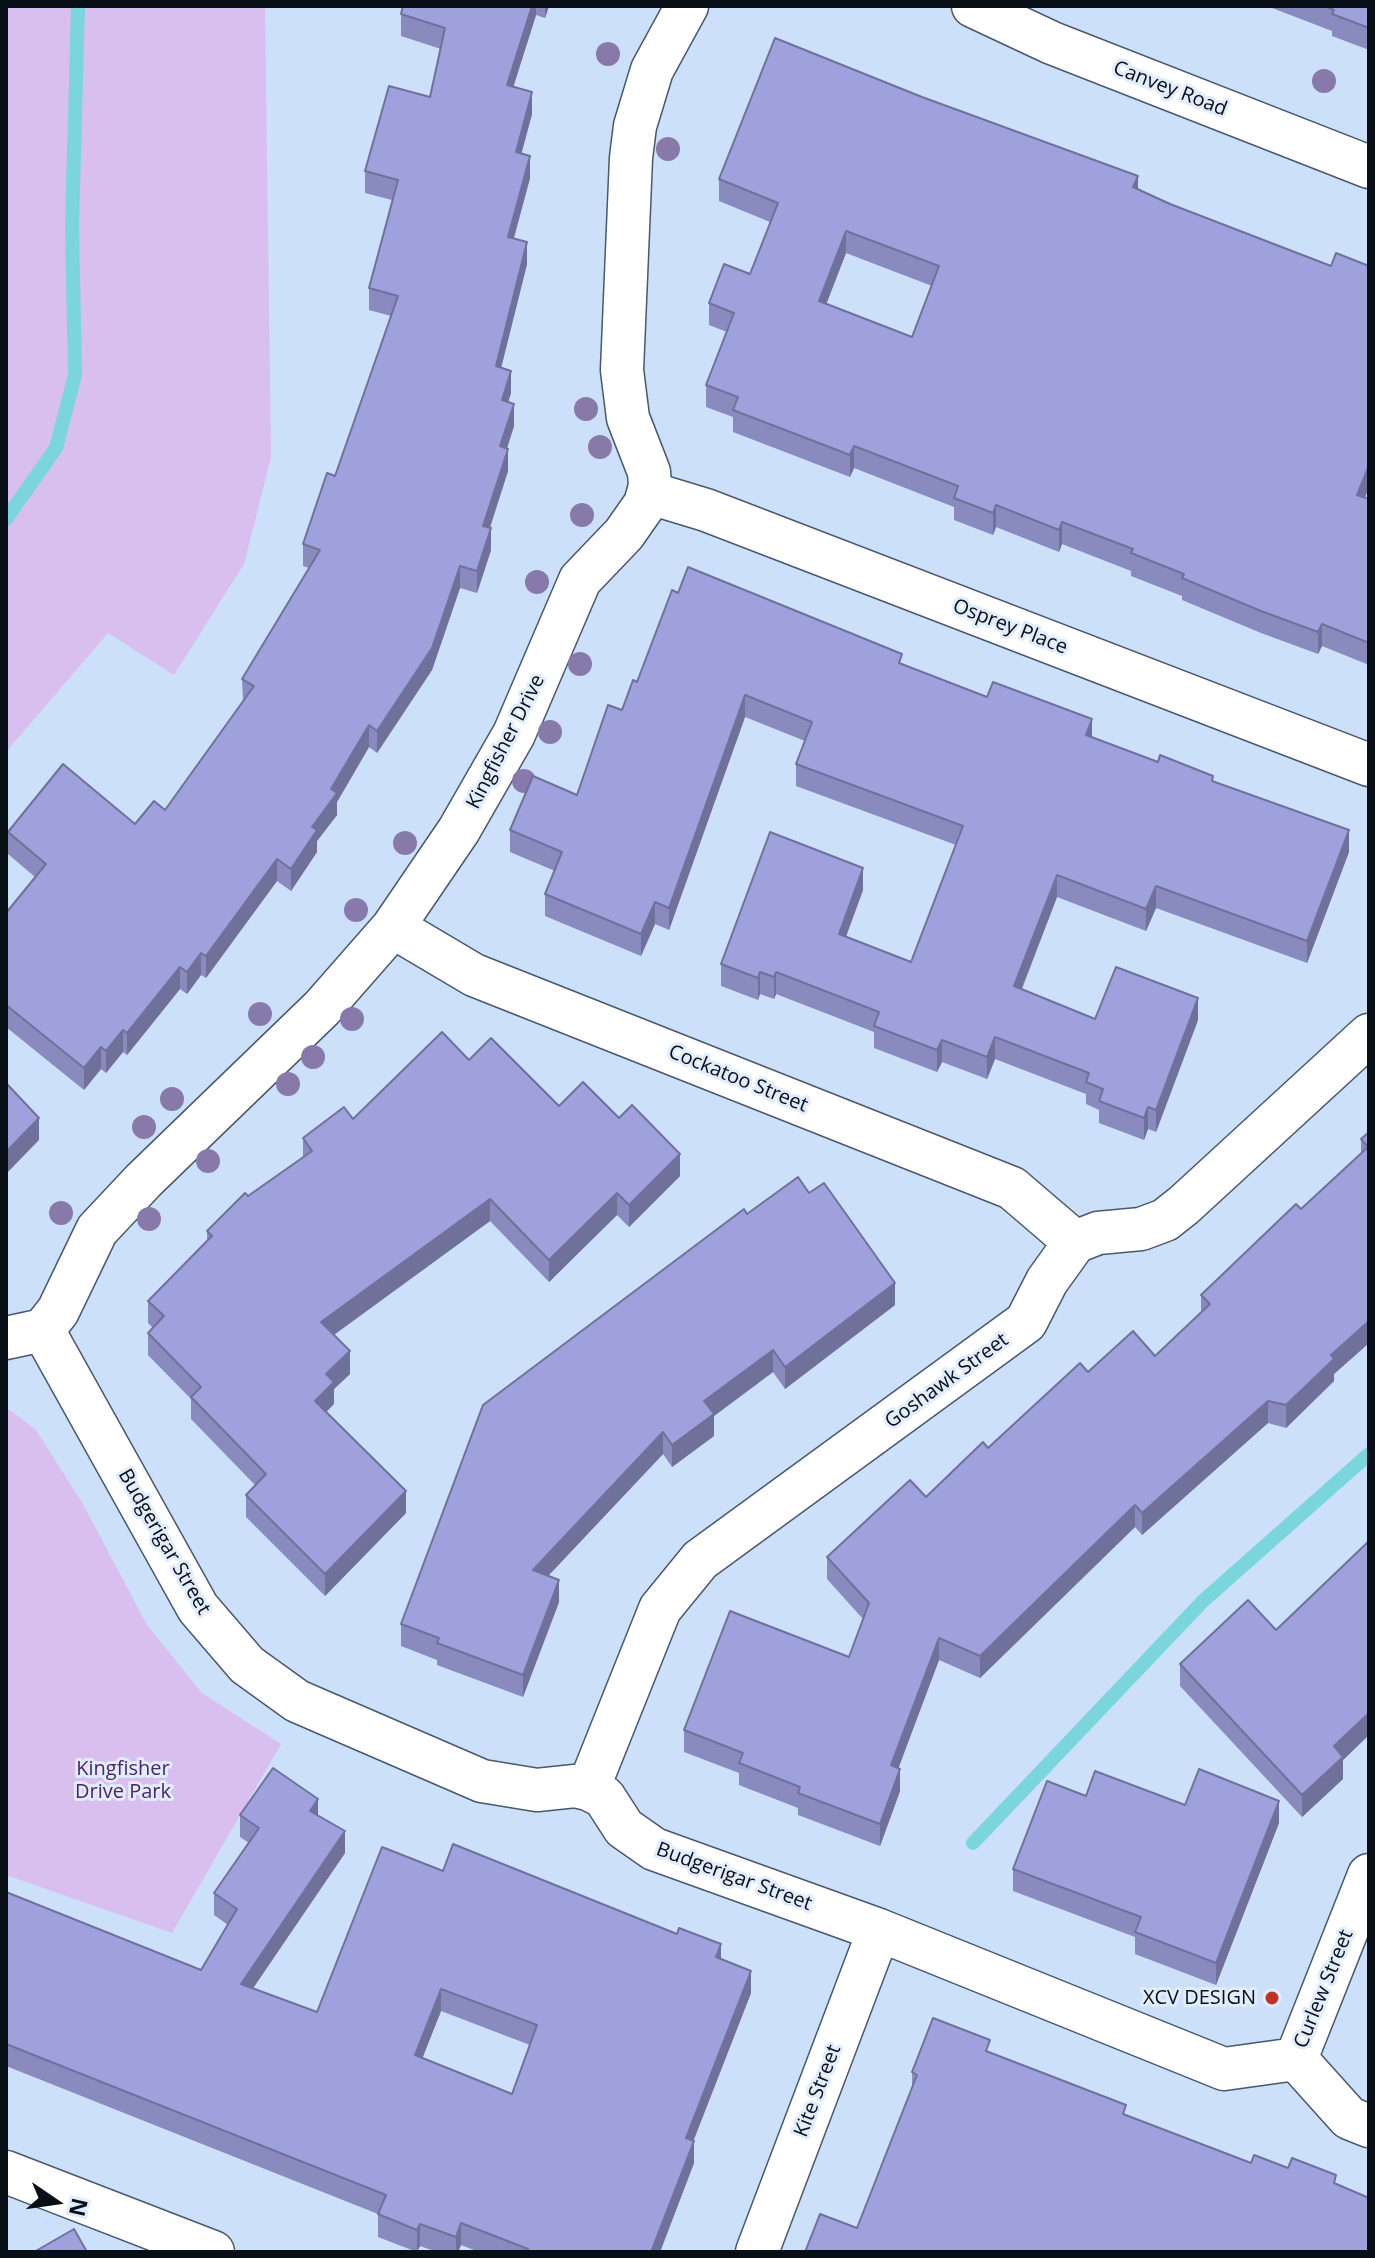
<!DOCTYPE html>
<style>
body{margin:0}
#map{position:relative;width:1375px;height:2258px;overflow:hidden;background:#cde0fa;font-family:"Open Sans",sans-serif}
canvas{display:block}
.frame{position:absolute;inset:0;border:8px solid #090f17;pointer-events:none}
.north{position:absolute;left:16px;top:2162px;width:80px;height:80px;-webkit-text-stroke:6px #e1edfc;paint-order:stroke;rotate:103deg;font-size:22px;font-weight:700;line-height:32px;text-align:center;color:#090f17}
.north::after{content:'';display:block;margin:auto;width:28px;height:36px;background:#090f17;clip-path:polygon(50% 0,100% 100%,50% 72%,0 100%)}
</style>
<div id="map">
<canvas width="1375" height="2258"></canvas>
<div class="frame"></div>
<div class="north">N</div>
</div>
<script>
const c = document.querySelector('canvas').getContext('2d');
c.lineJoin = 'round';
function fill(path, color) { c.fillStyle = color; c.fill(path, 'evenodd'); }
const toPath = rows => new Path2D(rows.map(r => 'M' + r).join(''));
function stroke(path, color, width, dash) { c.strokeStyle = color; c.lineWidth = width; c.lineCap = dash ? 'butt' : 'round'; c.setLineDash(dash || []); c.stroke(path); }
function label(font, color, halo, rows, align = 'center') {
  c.font = font + ' "Open Sans",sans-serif'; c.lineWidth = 6; c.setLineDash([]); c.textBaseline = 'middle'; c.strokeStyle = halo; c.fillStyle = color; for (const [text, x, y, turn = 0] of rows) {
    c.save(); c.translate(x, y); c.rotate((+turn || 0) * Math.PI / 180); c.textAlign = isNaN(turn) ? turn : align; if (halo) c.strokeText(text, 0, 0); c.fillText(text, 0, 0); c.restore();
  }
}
fill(toPath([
 [6,6,265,6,271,457,244,564,174,675,108,633,6,752],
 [6,1407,36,1430,83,1504,147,1625,202,1693,281,1744,172,1933,6,1875]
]), '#d9bef0');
stroke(toPath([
 [6,519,56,448,75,375,72,226,78,6],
 [973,1843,1203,1601,1369,1454]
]), '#7bd5dd', 14);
const minor = toPath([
 [973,6,1052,43,1369,167],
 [650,493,706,510,1369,765],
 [393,927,474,975,1012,1188,1075,1242],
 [43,1330,198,1608,247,1665,297,1701,482,1781,537,1790,575,1786,588,1789,604,1797,624,1828,654,1849,879,1930,1224,2069,1296,2059,1349,2118,1369,2126],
 [6,1338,43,1330,58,1311,97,1230,144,1180,322,1008,393,927,459,830,514,734,580,580,624,534,645,504,650,486,649,472,628,418,622,370,631,158,635,126,652,70,687,6],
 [588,1789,660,1609,700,1560,1026,1322,1047,1281,1075,1242,1098,1233,1141,1229,1165,1220,1184,1205,1369,1035],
 [1296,2059,1369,1875],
 [6,2172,213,2252],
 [757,2252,879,1930]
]);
stroke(minor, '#48586d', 45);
stroke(minor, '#fff', 42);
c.fillStyle = '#8779aa';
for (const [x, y] of [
 [608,54],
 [1324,81],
 [668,149],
 [586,409],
 [600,447],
 [582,515],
 [537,582],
 [580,664],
 [550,732],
 [524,781],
 [405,843],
 [356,910],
 [260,1014],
 [352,1019],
 [313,1057],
 [288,1084],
 [172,1099],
 [144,1127],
 [208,1161],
 [61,1213],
 [149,1219]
]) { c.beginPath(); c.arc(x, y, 12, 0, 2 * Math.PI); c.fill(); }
fill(toPath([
 [403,6,549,6,545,18,536,15,513,87,532,114,521,154,530,178,514,238,527,264,501,368,511,393,508,402,514,426,507,449,508,471,490,528,491,550,477,593,460,588,432,670,377,753,369,747,337,802,337,815,317,841,317,852,291,891,277,881,206,978,201,975,187,994,180,989,127,1055,123,1052,106,1073,101,1069,84,1090,6,1027,6,913,35,877,8,854,8,832,135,824,165,810,243,701,242,679,309,568,303,566,303,544,335,476,391,316,369,310,369,288,392,200,365,193,365,171,430,97,441,49,401,36,401,14],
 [1267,6,1369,6,1369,50,1332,36,1332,31],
 [719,179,1138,190,1170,204,1331,266,1369,266,1369,487,1365,498,1369,499,1369,665,1322,646,1318,654,1261,633,1182,600,1182,596,1131,576,1131,571,1062,544,1059,552,996,527,993,535,954,520,954,507,854,468,850,477,733,432,733,417,706,407,706,385,727,332,709,325,709,303,750,274,770,222,719,201],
 [846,253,932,286,912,337,826,304],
 [678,593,902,665,1158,762,1213,781,1349,852,1307,963,1156,908,1146,931,1057,897,1022,989,1095,1019,1198,1020,1156,1132,1148,1129,1144,1140,1099,1123,1099,1110,1086,1104,1086,1094,995,1059,987,1079,942,1062,937,1072,874,1048,874,1032,776,994,774,999,760,994,758,1000,721,986,721,964,863,890,846,936,911,962,956,845,796,786,796,764,805,741,745,717,669,930,655,924,641,956,545,916,545,894,555,871,510,852,510,830,577,795,637,682],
 [469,1060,559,1106,619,1118,680,1176,629,1227,617,1215,549,1282,490,1221,334,1335,350,1374,334,1389,334,1404,326,1412,406,1513,325,1596,246,1517,246,1495,255,1485,191,1419,191,1399,148,1355,148,1333,153,1328,148,1323,148,1301,207,1240,207,1231,248,1196,303,1158,303,1138,353,1119],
 [1369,1132,1369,1343,1334,1374,1334,1381,1286,1428,1268,1423,1142,1535,1135,1527,980,1678,939,1660,898,1768,900,1791,880,1846,798,1815,798,1808,739,1785,739,1773,684,1752,684,1730,849,1657,863,1619,827,1579,827,1557,926,1497,988,1448,1088,1372,1155,1356,1201,1312,1201,1295,1301,1209,1361,1153,1361,1139],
 [747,1214,895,1305,785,1389,773,1372,714,1416,714,1436,672,1467,663,1454,548,1576,559,1602,523,1697,437,1665,437,1660,401,1646,401,1624],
 [1369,1486,1369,1513,1367,1510,1367,1488],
 [1369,1541,1369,1735,1343,1760,1343,1779,1302,1817,1180,1686,1180,1664,1276,1630],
 [1086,1796,1185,1805,1279,1823,1216,1985,1135,1954,1135,1937,1013,1891,1013,1869],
 [240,1815,318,1815,345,1853,253,1988,317,2012,443,1871,721,1959,751,1993,693,2141,694,2163,660,2252,479,2252,461,2245,458,2252,437,2252,420,2246,417,2252,378,2237,378,2214,6,2066,6,1892,201,1970,228,1925,214,1915,214,1893,249,1843,240,1837],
 [441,2011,530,2045,512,2094,422,2058],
 [990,2052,1126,2115,1251,2163,1288,2168,1336,2184,857,2228,912,2090,912,2072]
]), '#898abe');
fill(toPath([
 [532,6,536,6,536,15,507,107,507,85],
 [545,6,549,6,545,18],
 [532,92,532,114,516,174,516,152],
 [530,156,530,178,508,259,508,237],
 [1138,176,1138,198,1133,187],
 [846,231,846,253,819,323,819,301],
 [527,242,527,264,496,388,496,366],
 [511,371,511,393,502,422,502,400],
 [514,404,514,426,500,468,500,446],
 [854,446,854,468,850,477,850,455],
 [508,449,508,471,483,548,483,526],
 [1369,465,1369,487,1357,517,1357,495],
 [996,505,996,527,993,535,993,513],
 [1062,522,1062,544,1059,552,1059,530],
 [491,528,491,550,477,593,477,571],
 [460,566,460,588,432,670,377,753,377,731],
 [1322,624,1322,646,1318,654,1318,632],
 [745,695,745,717,669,930,669,908],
 [1092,719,1092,742,1086,735],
 [369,725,369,747,337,802,337,815,317,841,317,852,291,891,291,869,331,789],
 [1349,830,1349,852,1307,963,1307,941],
 [277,859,277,881,206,978,206,956],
 [863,868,863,890,839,956,839,934],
 [1057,875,1057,897,1014,1008,1014,986],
 [1156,886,1156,908,1146,931,1146,909],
 [655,902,655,924,641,956,641,934],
 [201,953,201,975,187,994,187,972],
 [180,967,180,989,127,1055,127,1033],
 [760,972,760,994,758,1000,758,978],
 [776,972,776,994,774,999,774,977],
 [1198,998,1198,1020,1156,1132,1156,1110],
 [123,1030,123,1052,106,1073,106,1051],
 [995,1037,995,1059,987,1079,987,1057],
 [942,1040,942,1062,937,1072,937,1050],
 [101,1047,101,1069,84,1090,84,1068],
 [1148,1107,1148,1129,1144,1140,1144,1118],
 [39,1118,39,1140,6,1174,6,1152],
 [680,1154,680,1176,629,1227,629,1205],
 [617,1193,617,1215,549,1282,549,1260],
 [490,1199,490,1221,321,1344,321,1322],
 [895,1283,895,1305,785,1389,785,1367],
 [1369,1321,1369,1343,1334,1374,1334,1381,1286,1428,1286,1405,1331,1355],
 [773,1350,773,1372,714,1416,714,1436,672,1467,672,1445,704,1401],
 [350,1351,350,1374,334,1389,334,1404,315,1423,315,1401,326,1374],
 [1268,1401,1268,1423,1142,1535,1142,1513],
 [663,1432,663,1454,533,1592,533,1570],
 [406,1491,406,1513,325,1596,325,1574],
 [1135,1505,1135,1527,980,1678,980,1656],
 [559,1580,559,1602,523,1697,523,1675],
 [939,1638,939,1660,891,1788,891,1765],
 [1369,1713,1369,1735,1343,1760,1343,1779,1302,1817,1302,1795,1334,1746],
 [900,1769,900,1791,880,1846,880,1824],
 [318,1799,318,1821,310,1811],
 [1279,1801,1279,1823,1216,1985,1216,1963],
 [345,1831,345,1853,241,2006,241,1984],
 [721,1944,721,1966,716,1957],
 [751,1971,751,1993,686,2160,686,2138],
 [441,1989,441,2011,415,2077,415,2055],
 [694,2141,694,2163,660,2252,651,2252],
 [461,2223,461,2245,458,2252,456,2252,456,2237],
 [420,2224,420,2246,417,2252,417,2230]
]), '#6f719b');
const building = toPath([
 [403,6,532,6,507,85,532,92,516,152,530,156,508,237,527,242,496,366,511,371,502,400,514,404,500,446,508,449,483,526,491,528,477,571,460,566,432,648,377,731,369,725,331,789,337,793,312,827,317,830,291,869,277,859,206,956,201,953,187,972,180,967,127,1033,123,1030,106,1051,101,1047,84,1068,6,1005,6,913,46,864,8,832,63,764,135,824,154,801,165,810,254,686,242,679,320,550,303,544,327,473,335,476,398,296,369,288,398,180,365,171,389,86,430,97,445,28,401,14,403,6],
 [1325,6,1369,6,1369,28,1332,14,1334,10,1325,6],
 [775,38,922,97,1138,176,1133,187,1170,204,1331,266,1336,253,1369,266,1369,465,1357,495,1369,499,1369,643,1322,624,1318,632,1261,611,1182,578,1184,574,1131,553,1133,549,1062,522,1059,530,996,505,993,513,954,498,958,486,854,446,850,455,733,410,738,397,706,385,734,313,709,303,724,264,750,274,778,203,719,179,775,38],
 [846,231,939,266,912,337,819,301,846,231],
 [688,567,902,654,899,663,987,697,993,682,1092,719,1086,735,1158,762,1160,755,1213,776,1212,781,1349,830,1307,941,1156,886,1146,909,1057,875,1014,986,1095,1019,1116,967,1198,998,1156,1110,1148,1107,1144,1118,1099,1101,1103,1089,1086,1082,1089,1073,995,1037,987,1057,942,1040,937,1050,874,1026,879,1012,776,972,774,977,760,972,758,978,721,964,770,832,863,868,839,934,911,962,963,826,796,764,812,722,745,695,669,908,655,902,641,934,545,894,562,852,510,830,533,776,577,795,608,705,622,710,633,680,637,682,672,590,678,593,688,567],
 [442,1032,469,1060,491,1038,559,1106,583,1082,619,1118,632,1105,680,1154,629,1205,617,1193,549,1260,490,1199,321,1322,350,1351,326,1374,334,1382,315,1401,406,1491,325,1574,246,1495,266,1474,191,1397,201,1387,148,1333,164,1316,148,1301,212,1236,207,1231,245,1193,248,1196,312,1151,303,1138,344,1107,353,1119,442,1032],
 [6,1083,39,1118,6,1152,6,1083],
 [1369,1132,1369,1321,1331,1355,1334,1359,1286,1405,1268,1401,1142,1513,1135,1505,980,1656,939,1638,891,1765,900,1769,880,1824,798,1793,800,1787,739,1763,743,1753,684,1730,730,1611,849,1657,869,1603,827,1557,910,1480,926,1497,983,1442,988,1448,1080,1363,1088,1372,1133,1331,1155,1356,1210,1304,1201,1295,1296,1204,1301,1209,1368,1147,1361,1139,1369,1132],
 [798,1177,809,1193,824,1183,895,1283,785,1367,773,1350,704,1401,714,1414,672,1445,663,1432,533,1570,559,1580,523,1675,437,1643,439,1638,401,1624,483,1405,744,1209,747,1214,798,1177],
 [1369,1541,1369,1713,1334,1746,1343,1757,1302,1795,1180,1664,1248,1600,1276,1630,1369,1541],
 [273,1768,318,1799,310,1811,345,1831,241,1984,317,2012,382,1847,443,1871,453,1844,677,1934,679,1928,721,1944,716,1957,751,1971,686,2138,694,2141,651,2252,527,2252,528,2249,461,2223,456,2237,420,2224,417,2230,378,2214,386,2195,6,2044,6,1892,201,1970,237,1909,214,1893,259,1828,240,1815,273,1768],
 [441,1989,537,2025,512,2094,415,2055,441,1989],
 [1199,1769,1279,1801,1216,1963,1135,1932,1141,1917,1013,1869,1047,1781,1086,1796,1095,1771,1185,1805,1199,1769],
 [933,2018,990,2040,986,2051,1126,2105,1123,2114,1251,2163,1254,2155,1288,2168,1292,2158,1336,2175,1334,2183,1369,2198,1369,2252,805,2252,820,2214,857,2228,917,2075,912,2072,933,2018],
 [74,2229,87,2252,34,2252,74,2229]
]);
fill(building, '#9fa1dd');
stroke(building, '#6f719b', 2);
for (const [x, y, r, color] of [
 [1272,1998,8,"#bf3226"]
]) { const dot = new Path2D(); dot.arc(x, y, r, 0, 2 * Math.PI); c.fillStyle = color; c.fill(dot); stroke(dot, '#e1edfc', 3); }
label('20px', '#090f17', '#e1edfc', [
 ["Canvey Road",1170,89,21],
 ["Osprey Place",1010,627,21],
 ["Kingfisher Drive",506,742,-63],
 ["Cockatoo Street",738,1079,22],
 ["Goshawk Street",947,1381,-36],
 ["Budgerigar Street",164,1542,60],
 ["Budgerigar Street",734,1877,20],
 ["Curlew Street",1324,1989,-68],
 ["Kite Street",818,2091,-69]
]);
label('20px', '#4e2569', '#e1edfc', [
 ["Kingfisher",123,1769],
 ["Drive Park",123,1792]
]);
label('20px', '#090f17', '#e1edfc', [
 ["XCV DESIGN",1256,1998]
], 'right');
</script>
